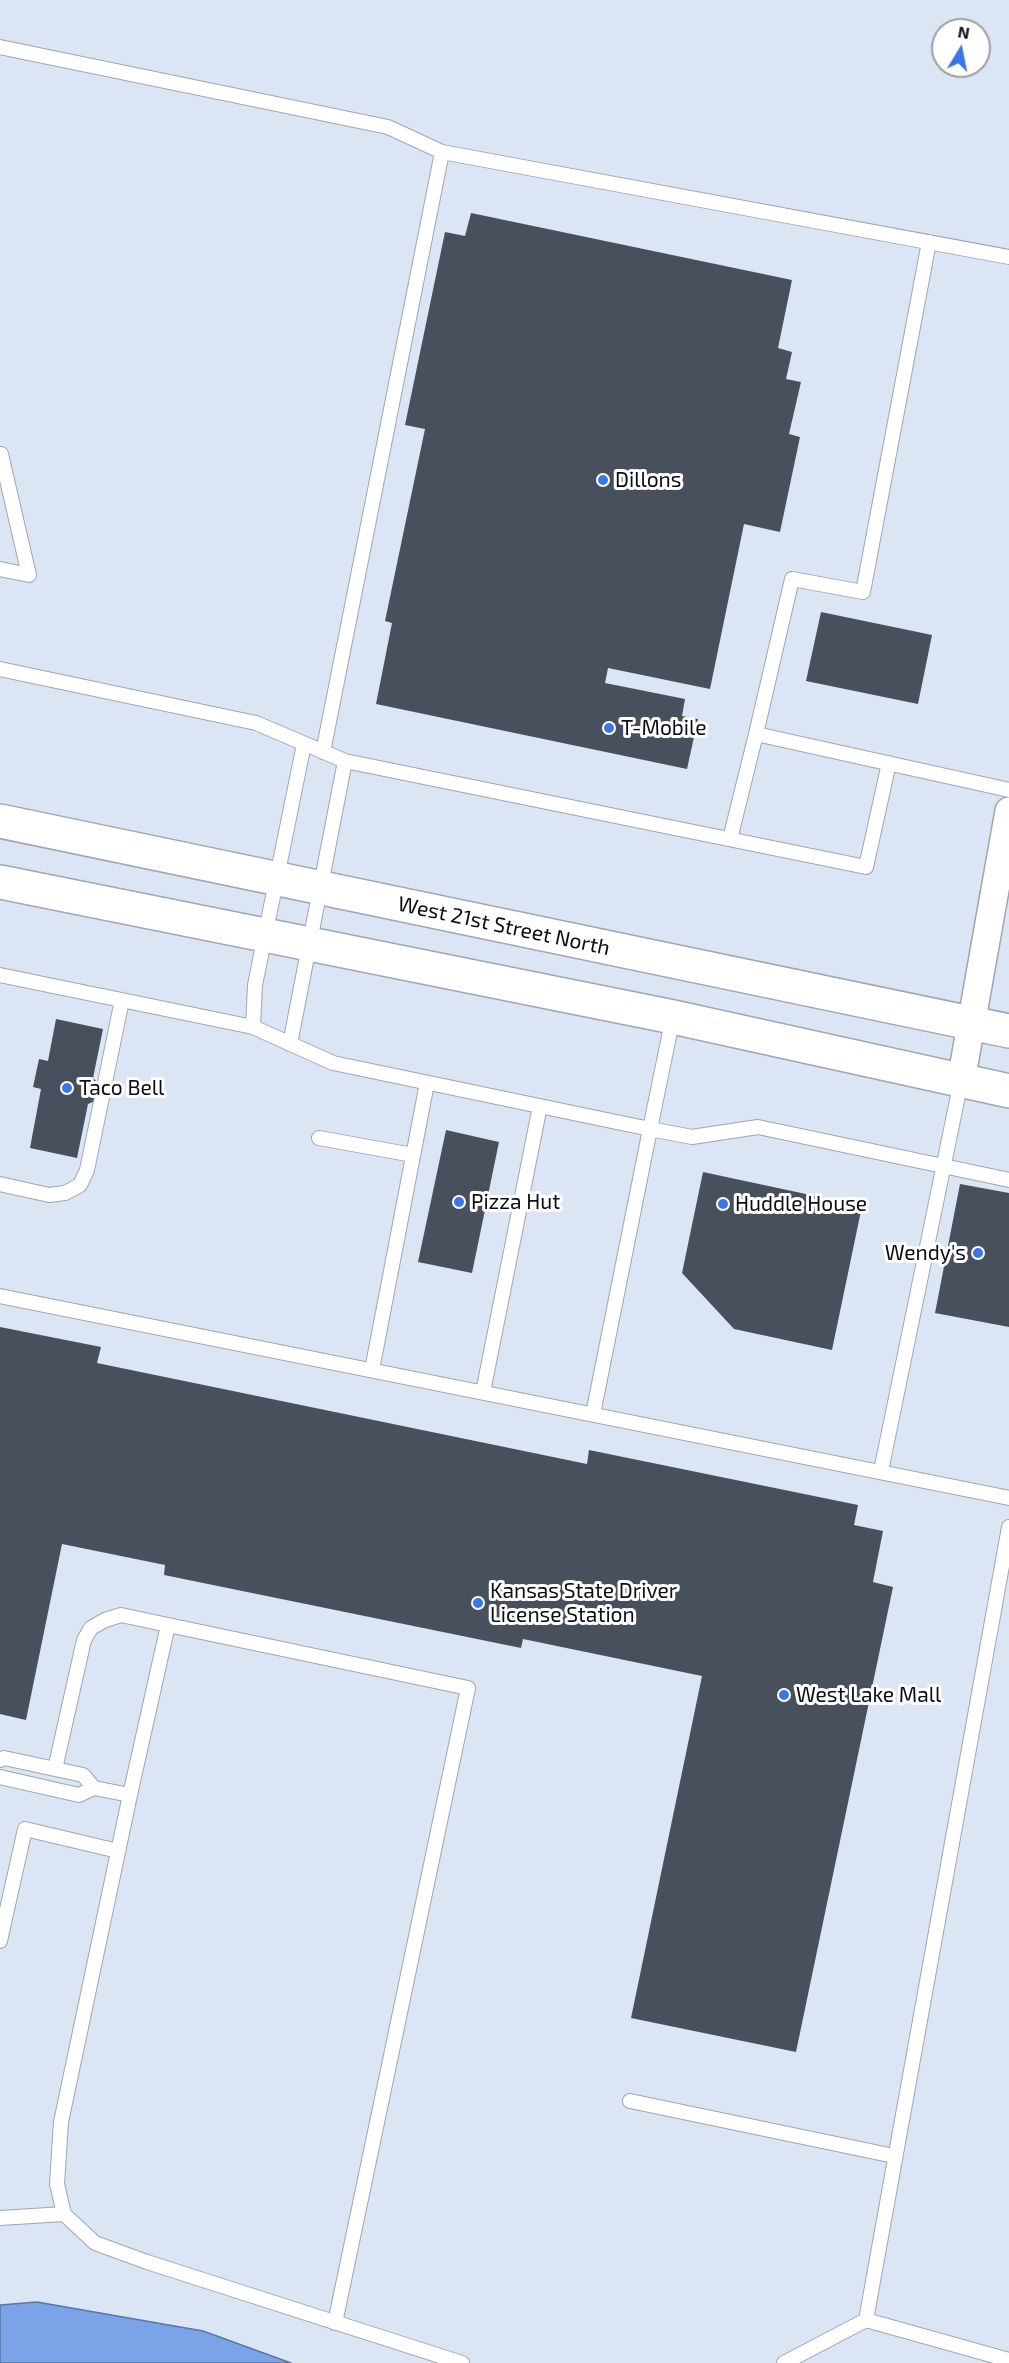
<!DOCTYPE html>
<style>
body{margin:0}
#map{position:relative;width:1009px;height:2363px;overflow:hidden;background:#dce5f4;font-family:"Exo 2",sans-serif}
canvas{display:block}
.north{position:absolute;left:931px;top:18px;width:60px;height:60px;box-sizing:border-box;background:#fff;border:2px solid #9d9ea0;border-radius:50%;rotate:10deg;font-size:16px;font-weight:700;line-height:24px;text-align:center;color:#0a0d12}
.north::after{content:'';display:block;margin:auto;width:21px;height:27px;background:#3a77e6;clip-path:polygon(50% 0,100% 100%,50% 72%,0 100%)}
</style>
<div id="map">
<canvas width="1009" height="2363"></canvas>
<div class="north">N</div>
</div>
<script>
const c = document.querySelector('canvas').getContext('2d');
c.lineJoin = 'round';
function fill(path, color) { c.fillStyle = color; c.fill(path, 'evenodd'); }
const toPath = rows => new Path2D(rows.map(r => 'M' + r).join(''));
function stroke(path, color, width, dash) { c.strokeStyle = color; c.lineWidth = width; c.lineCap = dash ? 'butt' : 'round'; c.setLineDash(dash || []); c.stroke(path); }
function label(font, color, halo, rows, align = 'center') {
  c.font = font + ' "Exo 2",sans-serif'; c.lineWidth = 6; c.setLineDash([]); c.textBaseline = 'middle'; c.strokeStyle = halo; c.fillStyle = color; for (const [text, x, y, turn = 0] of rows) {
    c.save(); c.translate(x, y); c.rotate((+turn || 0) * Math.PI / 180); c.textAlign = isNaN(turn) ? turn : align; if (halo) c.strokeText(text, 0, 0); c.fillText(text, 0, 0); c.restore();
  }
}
const water = toPath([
 [37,2302,203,2331,291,2363,0,2363,0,2305,37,2302]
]);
fill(water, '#7ba3e7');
stroke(water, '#5976a7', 1.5);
fill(toPath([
 [471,213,792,280,778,348,792,352,786,379,801,382,789,434,800,437,780,532,744,524,710,689,608,668,605,683,685,699,682,716,698,719,687,769,376,704,392,623,385,621,425,429,405,425,445,232,465,236],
 [821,612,932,635,918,704,806,681],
 [56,1019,103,1029,93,1078,98,1083,95,1101,88,1104,77,1158,30,1148,41,1089,33,1087,39,1059,48,1061],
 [446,1130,499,1142,472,1273,418,1262],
 [703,1172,862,1206,832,1350,734,1329,682,1273],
 [960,1184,1009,1193,1009,1327,935,1313],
 [0,1327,101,1347,97,1363,587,1464,589,1450,858,1505,854,1525,883,1531,873,1582,893,1587,796,2052,631,2018,702,1676,523,1639,521,1648,164,1575,165,1565,62,1544,26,1720,0,1714]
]), '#49505d');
const lane = toPath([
 [0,47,388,127,442,152,1009,257],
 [929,242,863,592,792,579,756,734,1009,790],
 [0,569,29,575,1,454],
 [0,669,256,723,345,761,866,867,889,763],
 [323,752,442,152],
 [730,839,756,734],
 [0,975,253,1027,333,1063,650,1129,673,1017],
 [253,1027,255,985,304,744],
 [290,1044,345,761],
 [319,1138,413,1155],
 [0,1184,49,1195,65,1193,80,1185,87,1170,122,1000],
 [0,1296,1009,1498],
 [372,1370,427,1083],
 [483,1392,540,1106],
 [593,1414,650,1129,692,1137,758,1127,1009,1180],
 [881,1471,961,1081],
 [0,1760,4,1758,83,1775,94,1788,130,1795,61,2122,57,2184,64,2214,95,2243,147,2262,462,2363],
 [55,1769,84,1640,91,1628,105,1620,121,1615,168,1625],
 [0,1777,79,1795,94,1788],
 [130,1795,168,1625,468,1688,335,2323],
 [0,1941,25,1829,118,1851],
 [630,2101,894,2156],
 [0,2218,64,2214],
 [866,2320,1009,1527],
 [784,2363,866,2320,1009,2360]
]);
const street = toPath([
 [961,1081,1009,811]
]);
const secondary = toPath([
 [0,821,1009,1031],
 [0,882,673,1017,1009,1091]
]);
stroke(lane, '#9ea7b5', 16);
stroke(street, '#9ea7b5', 30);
stroke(secondary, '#9ea7b5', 36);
stroke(lane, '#fff', 14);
stroke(street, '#fff', 27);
stroke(secondary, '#fff', 33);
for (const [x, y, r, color] of [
 [603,480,6,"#3a77e6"],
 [609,728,6,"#3a77e6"],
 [67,1088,6,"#3a77e6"],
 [459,1202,6,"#3a77e6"],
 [723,1204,6,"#3a77e6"],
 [978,1253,6,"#3a77e6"],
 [478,1603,6,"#3a77e6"],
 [784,1695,6,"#3a77e6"]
]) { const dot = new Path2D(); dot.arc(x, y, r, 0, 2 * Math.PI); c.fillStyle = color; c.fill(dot); stroke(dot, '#fff', 2); }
label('21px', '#0a0d12', '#fff', [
 ["Dillons",615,480],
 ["T-Mobile",621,728],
 ["Taco Bell",79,1088],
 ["Pizza Hut",471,1202],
 ["Huddle House",735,1204],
 ["Wendy's",966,1253,"right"],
 ["Kansas State Driver",490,1591],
 ["License Station",490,1615],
 ["West Lake Mall",796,1695]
], 'left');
label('21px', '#0a0d12', '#fff', [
 ["West 21st Street North",504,926,12]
]);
</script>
